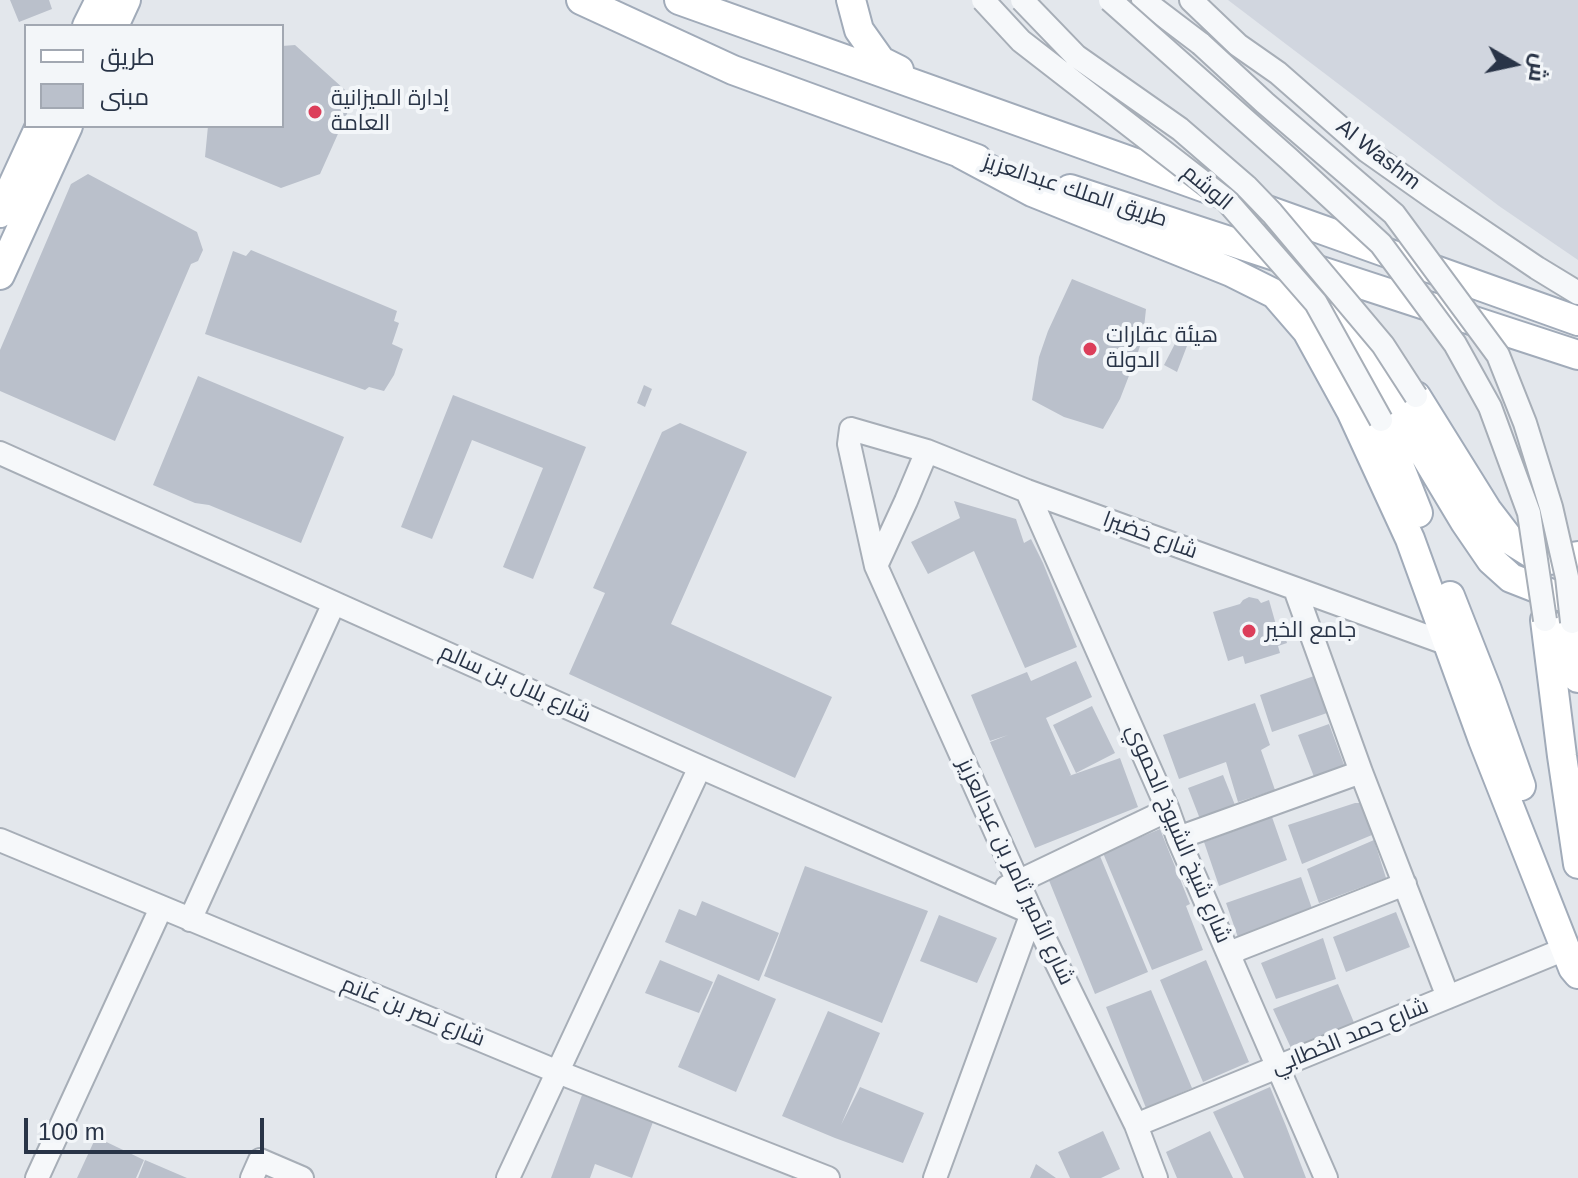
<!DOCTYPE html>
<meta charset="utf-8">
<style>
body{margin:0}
#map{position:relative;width:1578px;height:1178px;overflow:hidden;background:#e3e7ec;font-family:Helvetica,Cairo,sans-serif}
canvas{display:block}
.legend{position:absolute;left:24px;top:24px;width:260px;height:104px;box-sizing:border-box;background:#f3f6f9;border:2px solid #a2a8b2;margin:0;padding:10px 14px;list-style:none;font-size:24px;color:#293447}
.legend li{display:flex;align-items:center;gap:16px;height:40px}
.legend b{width:40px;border:2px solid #a2a8b2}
.north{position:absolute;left:1474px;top:24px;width:80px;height:80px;-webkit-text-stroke:6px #f3f6f9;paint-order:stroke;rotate:99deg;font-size:22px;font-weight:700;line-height:32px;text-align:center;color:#293447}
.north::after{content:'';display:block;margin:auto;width:28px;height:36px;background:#293447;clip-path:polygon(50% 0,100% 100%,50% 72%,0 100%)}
.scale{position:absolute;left:24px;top:1118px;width:240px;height:36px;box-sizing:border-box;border:4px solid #293447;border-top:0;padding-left:10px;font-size:24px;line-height:28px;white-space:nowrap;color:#293447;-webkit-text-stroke:6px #f3f6f9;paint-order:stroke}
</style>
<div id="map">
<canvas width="1578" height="1178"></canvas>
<ul class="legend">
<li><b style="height:10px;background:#fff"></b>طريق</li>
<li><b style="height:22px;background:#bac0cb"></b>مبنى</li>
</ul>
<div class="north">ش</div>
<div class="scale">100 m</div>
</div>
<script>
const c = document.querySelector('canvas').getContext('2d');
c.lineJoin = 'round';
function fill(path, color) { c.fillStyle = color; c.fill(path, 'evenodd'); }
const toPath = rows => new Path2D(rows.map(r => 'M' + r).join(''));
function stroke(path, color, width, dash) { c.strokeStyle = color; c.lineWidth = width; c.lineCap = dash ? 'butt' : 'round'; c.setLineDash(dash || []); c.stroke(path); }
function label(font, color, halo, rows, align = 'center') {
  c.font = font + ' Helvetica,Cairo,sans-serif'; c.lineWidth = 8; c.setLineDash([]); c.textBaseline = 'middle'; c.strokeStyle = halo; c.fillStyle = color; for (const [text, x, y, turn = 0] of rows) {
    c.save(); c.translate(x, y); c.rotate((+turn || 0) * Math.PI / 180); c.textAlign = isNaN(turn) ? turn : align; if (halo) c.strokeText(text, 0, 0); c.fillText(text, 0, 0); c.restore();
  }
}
fill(toPath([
 [1228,0,1578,0,1578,260,1499,206]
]), '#d1d6df');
fill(toPath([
 [10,0,49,0,52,9,19,22],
 [295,45,354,98,320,174,281,188,205,157,208,126,282,126,282,46],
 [88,174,197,232,203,250,198,261,191,264,115,441,0,391,0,350,71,184],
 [251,250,397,311,394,321,399,323,392,344,403,349,394,375,384,391,369,387,365,390,205,334,233,251,246,256],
 [1072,279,1146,309,1143,337,1137,355,1120,399,1103,429,1064,417,1032,400,1039,357,1048,331],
 [1181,332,1190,338,1177,372,1164,365],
 [198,376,344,437,301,543,209,505,195,503,153,485],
 [644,385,652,389,645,407,637,403],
 [453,395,586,447,533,579,503,567,543,468,472,440,432,539,401,527],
 [680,423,747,452,671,624,832,697,795,778,569,674,605,593,593,588,662,432],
 [954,501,1016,519,1024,543,1031,539,1043,563,1077,647,1025,668,974,551,928,574,911,542,960,518],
 [1249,597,1258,599,1261,603,1269,600,1278,632,1283,630,1287,643,1278,646,1280,653,1245,664,1243,656,1228,661,1213,612,1240,604,1243,600],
 [1076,661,1092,697,1046,718,1071,775,1069,776,1120,758,1138,807,1035,848,990,742,1008,735,990,741,971,695,1027,672,1031,681],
 [1314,676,1327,713,1272,732,1260,695],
 [1255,703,1270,745,1261,750,1275,790,1238,802,1226,762,1179,779,1163,735],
 [1092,706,1115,753,1076,773,1053,725],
 [1329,724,1346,770,1316,782,1298,735],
 [1223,775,1235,805,1200,819,1188,788],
 [1355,803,1361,803,1372,835,1302,864,1288,825],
 [1272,817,1287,860,1219,886,1204,842],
 [1160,829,1190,904,1186,906,1203,950,1152,970,1103,853],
 [1374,840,1386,878,1319,903,1307,869],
 [1100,856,1148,972,1095,994,1048,878],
 [805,866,928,911,882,1023,764,976],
 [1301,877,1315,917,1240,943,1226,903],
 [702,901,779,933,759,981,665,942,679,909,696,916],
 [1396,912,1410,947,1346,972,1333,937],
 [939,915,997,938,977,983,920,961],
 [1323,938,1336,979,1276,999,1261,963],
 [660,960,713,982,699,1013,645,993],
 [1206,960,1249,1062,1203,1082,1160,980],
 [718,974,776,999,736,1092,678,1067],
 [1338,984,1355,1025,1291,1048,1273,1009],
 [1151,990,1192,1088,1146,1108,1106,1007],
 [828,1011,880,1033,841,1125,860,1087,924,1113,903,1163,835,1138,782,1116],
 [1270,1087,1286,1126,1306,1178,1244,1178,1213,1112],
 [582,1095,653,1122,632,1178,595,1164,590,1178,551,1178],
 [1103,1131,1120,1169,1101,1178,1070,1178,1058,1152],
 [1210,1131,1233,1178,1177,1178,1166,1152],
 [96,1137,144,1160,136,1178,77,1178],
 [145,1160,187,1178,138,1178],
 [1036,1164,1056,1178,1030,1178]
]), '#bac0cb');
const minor = toPath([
 [1143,0,1201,44],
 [1191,0,1238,45,1278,73,1367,151,1435,199,1537,268,1578,293],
 [0,453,700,767,1032,913,935,1178],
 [1027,491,1168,810,1178,838,1326,1178],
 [876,566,906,501,927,451],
 [1295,589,1361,772,1448,997],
 [1178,838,1361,772],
 [0,840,558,1072,828,1178],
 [1007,887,1168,810],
 [190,920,334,603],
 [1230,955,1239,949,1405,884],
 [1136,1125,1565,949],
 [37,1178,161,908],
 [252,1178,260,1160,302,1178],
 [508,1178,700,767],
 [1156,1178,1136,1125,1032,913,876,566,849,444,851,429,927,451,1027,491,1448,644]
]);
const major = toPath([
 [581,0,733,70,977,159],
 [679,0,1578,321],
 [851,0,859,30,881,61,899,70],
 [87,26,100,0],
 [114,26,126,0],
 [961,154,1032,192,1231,272,1275,294,1307,331,1351,411,1410,539,1483,740,1573,968,1578,974],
 [1070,189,1578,355],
 [0,213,40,126],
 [0,275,68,126],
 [1322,309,1366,357,1465,522,1491,560,1511,578,1557,596,1578,588],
 [1416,396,1487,510,1510,540,1534,555,1550,560,1578,556],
 [1381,420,1418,513],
 [1450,596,1487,690,1521,786],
 [1545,620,1562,756,1578,864],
 [1572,622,1578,678]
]);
stroke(minor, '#a7aeb7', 26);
stroke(major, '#a1abb9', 32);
stroke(minor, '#f6f8fa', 22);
stroke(major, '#fff', 28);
const minorBridge = toPath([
 [983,0,1021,41,1226,200,1316,303,1381,420],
 [1022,0,1076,56,1180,129,1246,186,1272,213,1383,345,1416,396],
 [1110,0,1289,159,1381,244,1455,344,1490,407,1529,513,1545,620],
 [1201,44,1265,103,1394,214,1498,355,1525,423,1551,507,1567,577,1572,622]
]);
stroke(minorBridge, '#a7aeb7', 26, []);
stroke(minorBridge, '#f6f8fa', 22);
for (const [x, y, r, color] of [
 [315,112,8,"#dc3e5a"],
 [1090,349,8,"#dc3e5a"],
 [1249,631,8,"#dc3e5a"]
]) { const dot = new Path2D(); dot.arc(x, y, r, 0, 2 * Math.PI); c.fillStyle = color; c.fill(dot); stroke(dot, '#f3f6f9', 3); }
label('22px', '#293447', '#f3f6f9', [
 ["إدارة الميزانية",331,99],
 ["العامة",331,124],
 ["هيئة عقارات",1106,336],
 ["الدولة",1106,361],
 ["جامع الخير",1265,631]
], 'left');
label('22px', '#293447', '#f3f6f9', [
 ["Al Washm",1378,155,38],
 ["الوشم",1207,188,40],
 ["طريق الملك عبدالعزيز",1075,191,18],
 ["شارع خضيرا",1150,536,20],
 ["شارع بلال بن سالم",515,684,24],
 ["شارع شيخ الشيوخ الحموي",1178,834,67],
 ["شارع الأمير ثامر بن عبدالعزيز",1015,872,65],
 ["شارع نصر بن غانم",413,1012,22],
 ["شارع حمد الخطابي",1350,1037,-22]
]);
</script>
